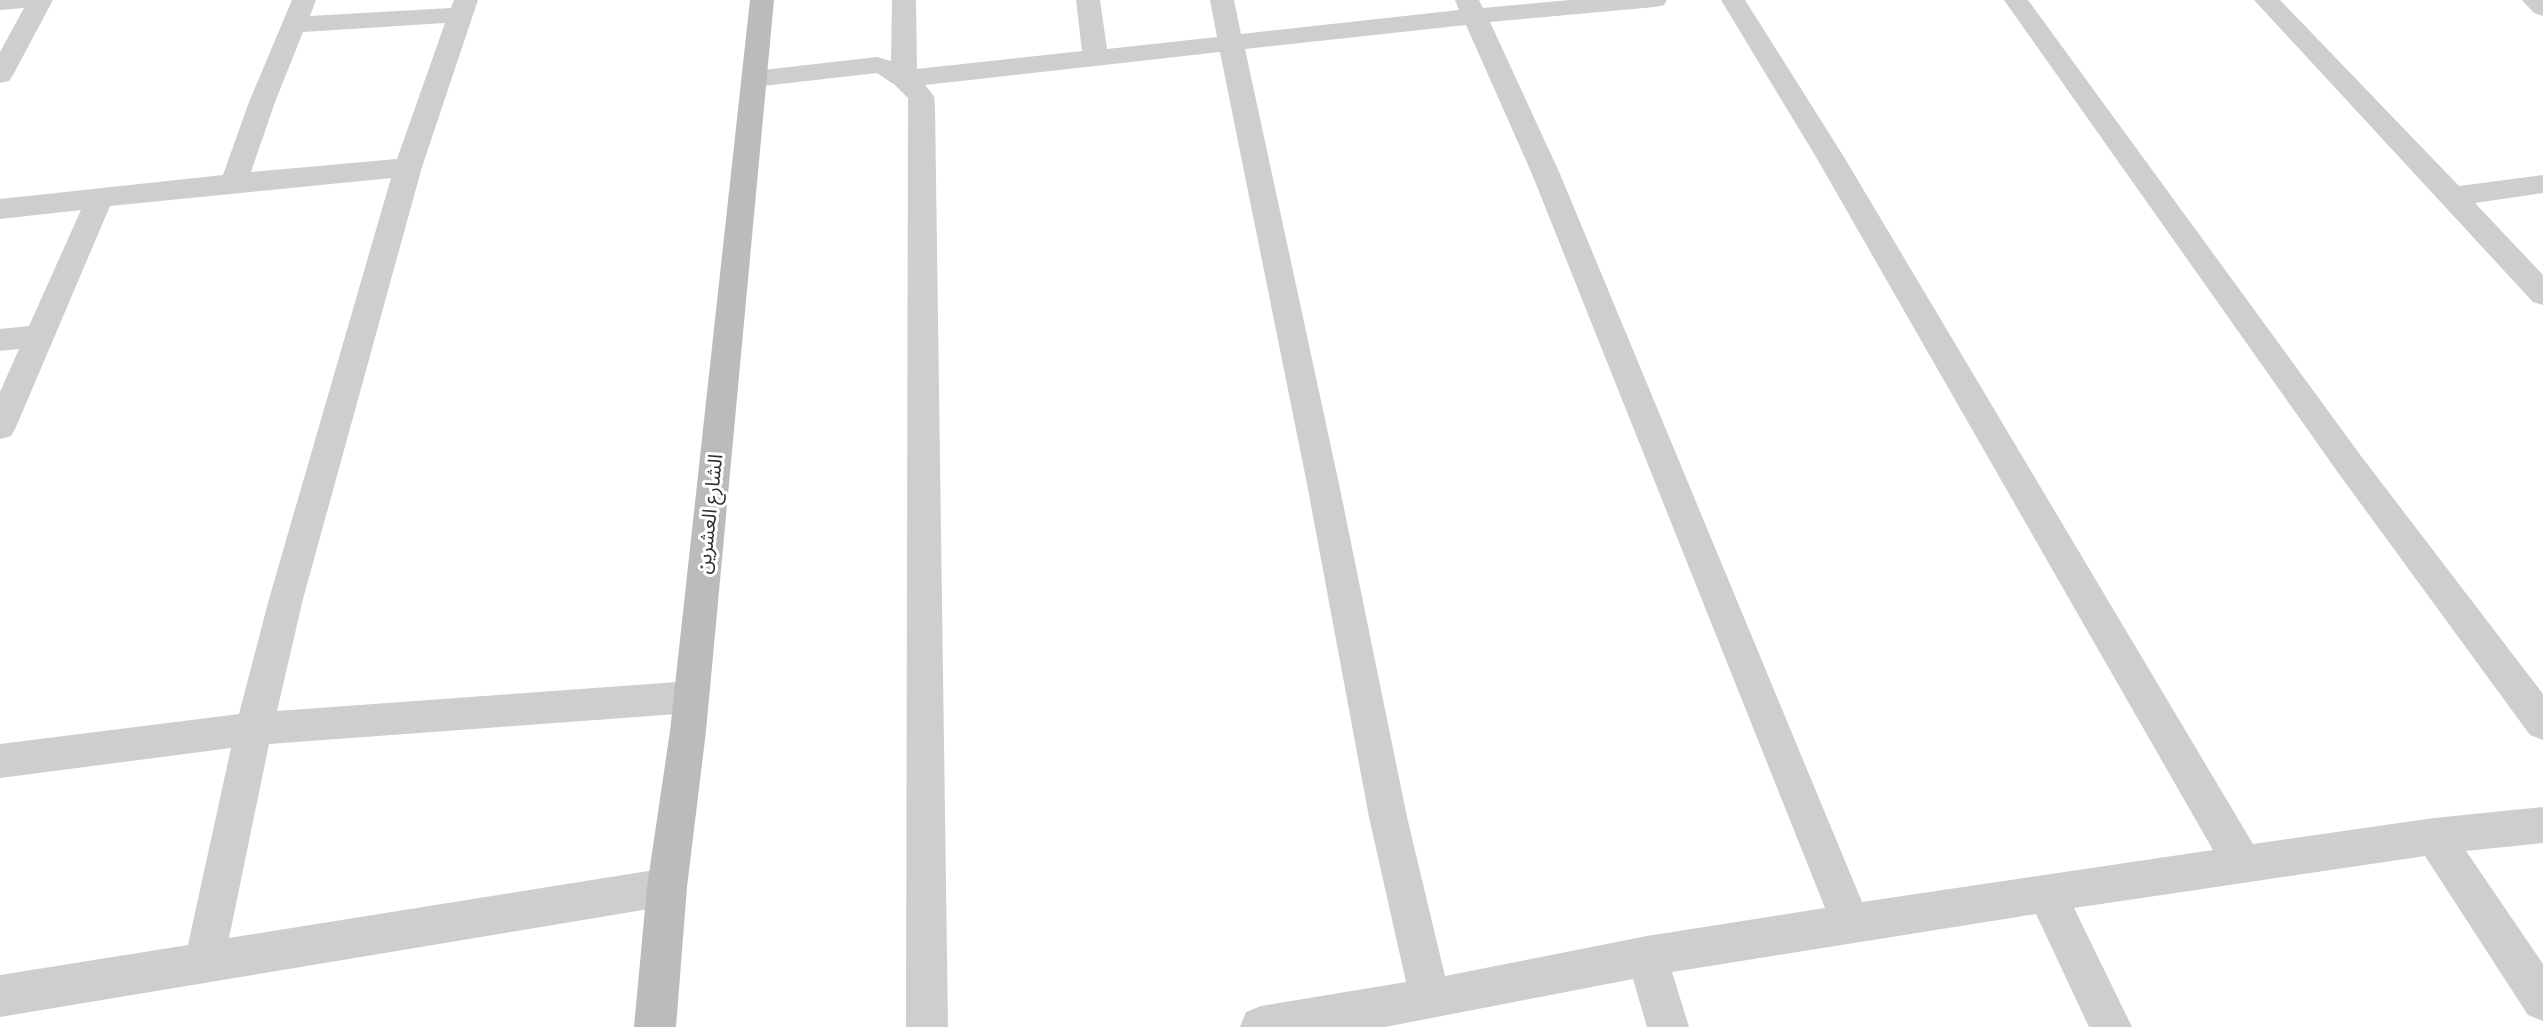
<!DOCTYPE html>
<meta charset="utf-8">
<style>
body{margin:0}
canvas{display:block;background:#fff}
</style>
<canvas width="2543" height="1027"></canvas>
<script>
const c = document.querySelector('canvas').getContext('2d');
c.lineJoin = 'round';
const toPath = rows => new Path2D(rows.map(r => 'M' + r).join(''));
function fill(path, color) { c.fillStyle = color; c.fill(path, 'evenodd'); }
function label(font, color, halo, rows, align = 'center') {
  c.font = font + ' "Public Sans","Noto Sans Arabic",sans-serif'; c.lineWidth = 6; c.setLineDash([]); c.textBaseline = 'middle'; c.strokeStyle = halo; c.fillStyle = color; for (const [text, x, y, turn = 0] of rows) {
    c.save(); c.translate(x, y); c.rotate((+turn || 0) * Math.PI / 180); c.textAlign = isNaN(turn) ? turn : align; if (halo) c.strokeText(text, 0, 0); c.fillText(text, 0, 0); c.restore();
  }
}
fill(toPath([
 [0,0,53,0,13,75,9,81,0,83,0,52,24,8,0,10,0,0],
 [292,0,316,0,310,16,451,8,454,0,478,0,422,167,303,599,277,711,691,681,704,686,709,697,704,708,691,713,269,744,229,938,667,868,681,874,687,887,681,900,667,906,0,1017,0,975,188,945,231,748,0,778,0,744,239,714,269,599,391,178,110,206,16,427,11,436,0,439,0,392,19,349,0,351,0,329,29,326,81,210,0,219,0,199,223,175,249,102,292,0],
 [445,23,397,159,251,172,275,102,303,32,445,23],
 [892,0,916,0,917,69,1082,51,1076,0,1100,0,1107,49,1217,37,1210,0,1234,0,1241,34,1459,10,1455,0,1479,0,1483,8,1570,0,1667,0,1664,5,1655,7,1490,22,1560,174,1862,902,2213,850,1816,157,1721,0,1745,0,1844,157,2253,844,2434,818,2543,807,2543,843,2466,851,2543,964,2543,1021,2528,1015,2425,856,2074,908,2132,1027,2089,1027,2036,914,1672,972,1689,1027,1647,1027,1633,979,1385,1027,1240,1027,1246,1012,1261,1006,1406,982,1369,817,1307,484,1220,52,925,85,934,96,935,107,948,1027,906,1027,908,98,895,85,877,73,754,87,745,85,741,79,745,73,754,71,877,57,891,61,892,0],
 [1466,25,1532,174,1825,908,1647,936,1445,976,1407,817,1339,484,1245,49,1466,25],
 [2004,0,2028,0,2361,456,2543,694,2543,740,2530,735,2339,474,2004,0],
 [2254,0,2280,0,2459,186,2543,175,2543,193,2475,203,2543,275,2543,305,2533,302,2254,0],
 [2522,0,2543,0,2543,16,2534,13,2522,0]
]), '#cecece');
fill(toPath([
 [750,0,774,0,706,731,687,887,676,1027,634,1027,647,887,670,731,750,0]
]), '#bbb');
label('20px', '#313131', '#fff', [
 ["الشارع العشرين",710,514,-84]
]);
</script>
